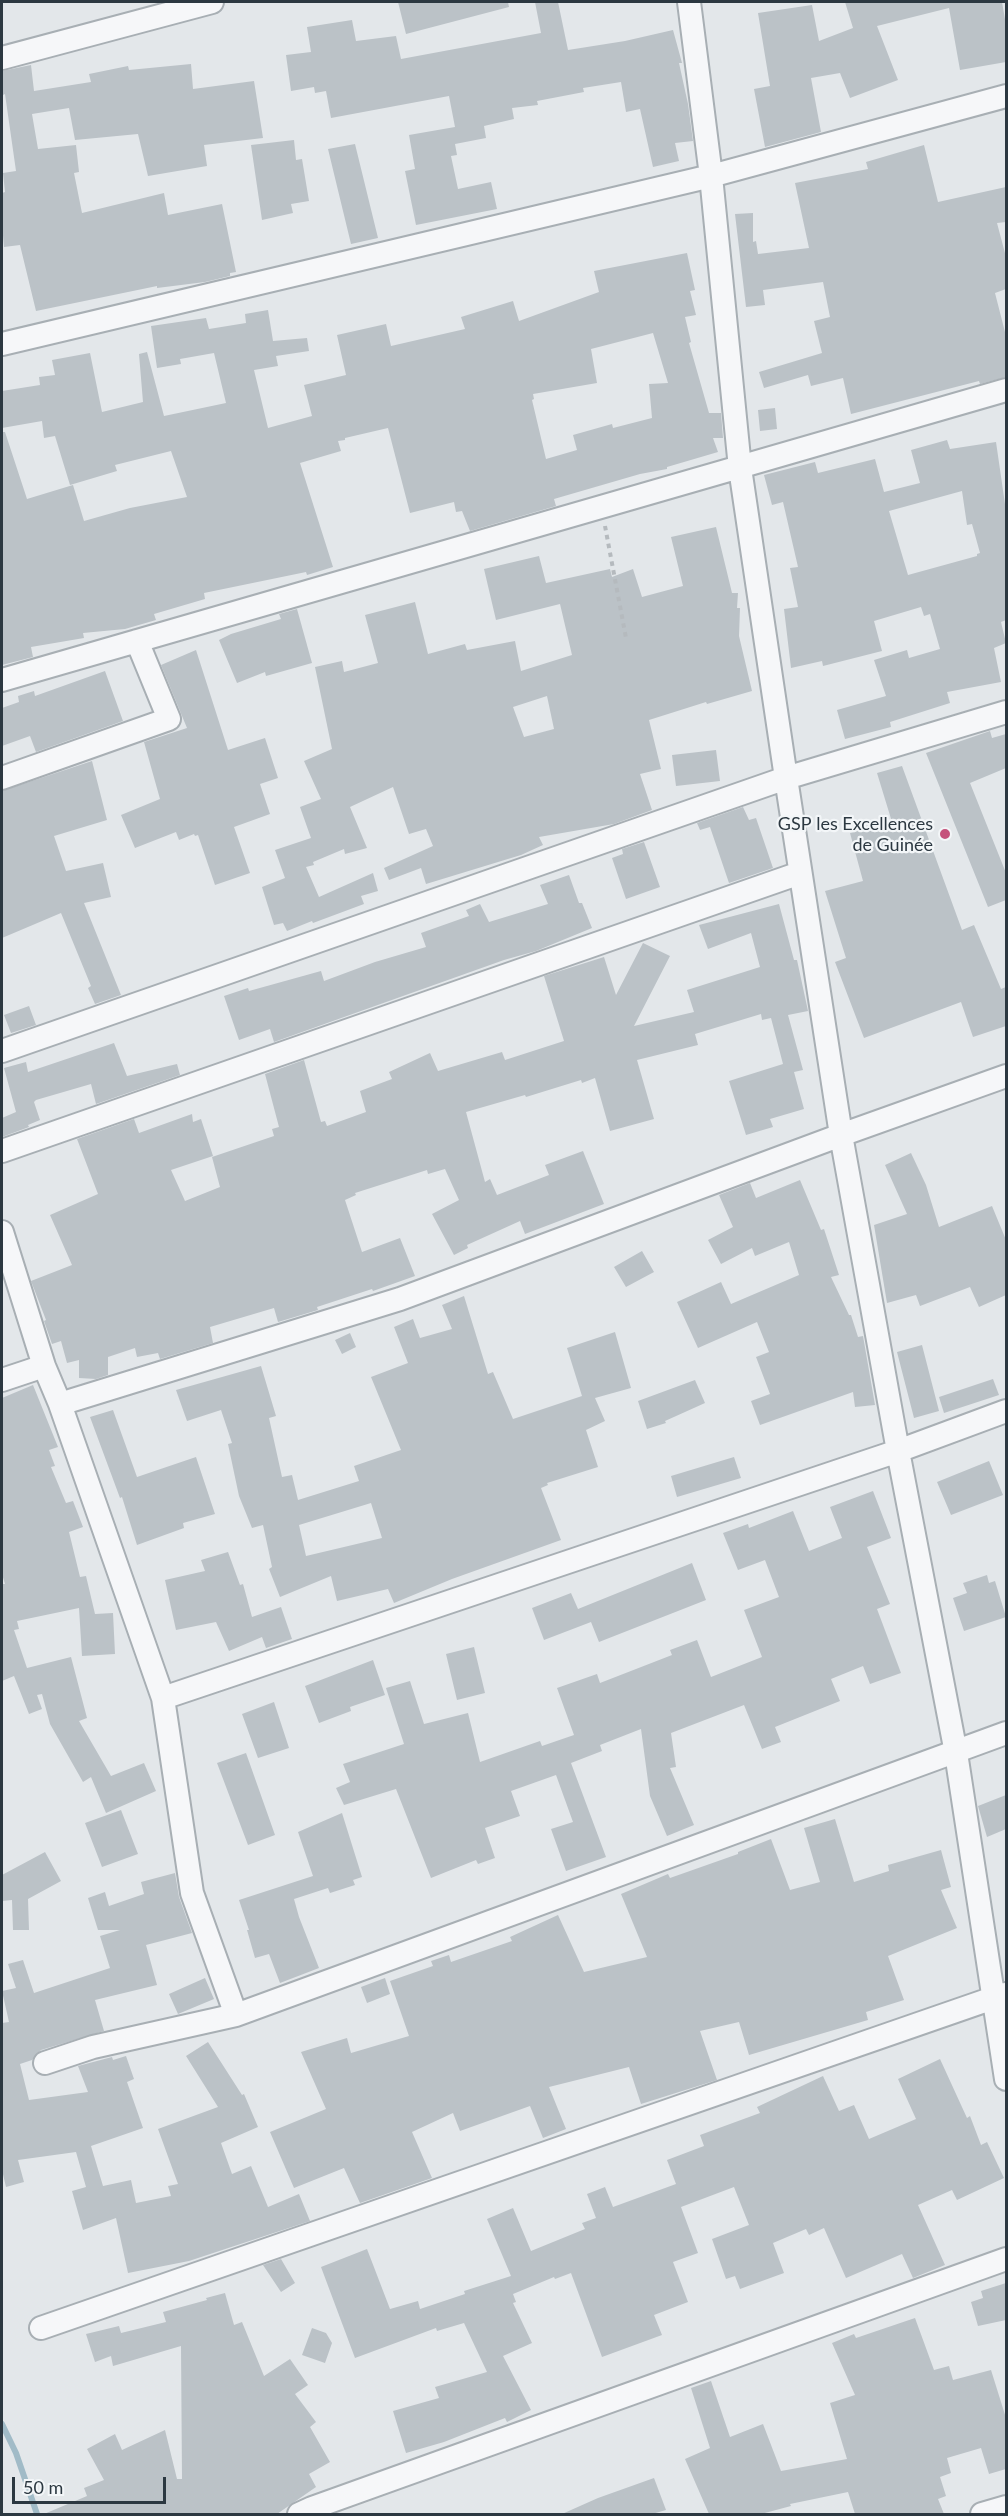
<!DOCTYPE html>
<meta charset="utf-8">
<style>
body{margin:0}
#map{position:relative;width:1008px;height:2516px;overflow:hidden;background:#e3e7ea;font-family:Lato,sans-serif}
canvas{display:block}
.frame{position:absolute;inset:0;border:3px solid #2c3841;pointer-events:none}
.scale{position:absolute;left:12px;top:2477px;width:154px;height:27px;box-sizing:border-box;border:3px solid #2c3841;border-top:0;padding-left:8px;font-size:18px;line-height:21px;white-space:nowrap;color:#2c3841;-webkit-text-stroke:4px #f3f6f8;paint-order:stroke}
</style>
<div id="map">
<canvas width="1008" height="2516"></canvas>
<div class="frame"></div>
<div class="scale">50 m</div>
</div>
<script>
const c = document.querySelector('canvas').getContext('2d');
c.lineJoin = 'round';
const toPath = rows => new Path2D(rows.map(r => 'M' + r).join(''));
function stroke(path, color, width, dash) { c.strokeStyle = color; c.lineWidth = width; c.lineCap = dash ? 'butt' : 'round'; c.setLineDash(dash || []); c.stroke(path); }
function fill(path, color) { c.fillStyle = color; c.fill(path, 'evenodd'); }
function label(font, color, halo, rows, align = 'center') {
  c.font = font + ' Lato,sans-serif'; c.lineWidth = 4.5; c.setLineDash([]); c.textBaseline = 'middle'; c.strokeStyle = halo; c.fillStyle = color; for (const [text, x, y, turn = 0] of rows) {
    c.save(); c.translate(x, y); c.rotate((+turn || 0) * Math.PI / 180); c.textAlign = isNaN(turn) ? turn : align; if (halo) c.strokeText(text, 0, 0); c.fillText(text, 0, 0); c.restore();
  }
}
stroke(toPath([
 [2,2424,16,2453,37,2514]
]), '#a1bbc7', 6);
fill(toPath([
 [398,2,508,2,509,7,406,34],
 [535,2,558,2,568,50,625,41,673,30,682,63,679,63,688,104,693,141,675,143,679,161,653,167,640,109,626,112,621,82,583,88,584,92,537,101,538,105,512,108,514,119,484,126,486,138,455,144,457,155,451,156,458,189,491,182,497,209,416,225,405,171,415,169,409,135,455,127,449,96,331,118,326,91,315,93,314,87,291,91,286,55,311,52,307,27,352,20,356,41,396,36,401,59,541,33],
 [845,2,1002,2,1006,25,1006,62,960,70,949,8,877,26,898,80,850,98,840,73,811,78,821,132,765,147,754,89,770,86,758,13,812,5,819,41,853,28],
 [191,64,193,89,254,81,263,138,204,145,207,166,148,176,138,134,75,140,69,108,32,114,38,149,76,145,79,172,74,173,82,213,164,193,168,215,222,204,236,272,230,273,230,276,205,282,157,288,157,286,36,311,20,245,4,247,2,224,2,193,5,192,3,173,16,171,5,94,3,95,2,71,31,65,34,91,91,82,89,74,128,66,129,70],
 [294,140,296,160,302,159,309,201,291,204,293,213,262,220,251,145],
 [355,144,378,238,351,244,328,149],
 [924,145,938,202,1006,187,1006,222,997,223,1006,257,1006,289,995,293,1006,336,1006,377,980,384,979,381,851,414,843,378,811,386,808,375,764,388,759,372,822,353,814,321,830,317,823,282,763,290,765,305,746,307,735,214,753,213,753,242,756,241,758,254,809,248,795,183,868,169,866,162],
 [687,253,695,290,690,291,696,315,685,317,691,342,689,343,709,413,721,413,723,438,713,438,718,452,667,467,667,469,640,474,554,499,556,506,470,531,462,511,456,512,454,502,410,513,388,428,345,438,345,440,338,441,341,451,300,463,333,567,307,575,306,572,204,593,205,599,154,614,156,620,125,629,83,633,84,638,31,647,33,657,2,665,2,432,5,432,27,499,73,485,84,521,130,508,187,497,171,451,115,465,117,471,70,485,55,436,44,438,42,421,2,428,2,391,40,385,39,377,55,375,52,360,90,353,102,412,143,402,139,354,147,352,164,416,226,403,214,353,180,359,181,364,157,368,151,326,206,318,209,329,246,323,245,314,268,310,273,341,307,338,309,351,276,356,278,366,254,370,268,428,312,416,304,385,346,375,337,335,386,324,391,346,465,329,461,317,513,301,519,321,599,292,594,271],
 [653,333,668,383,649,384,652,418,613,428,612,424,573,435,577,450,546,459,532,400,534,399,533,394,597,383,591,349],
 [775,408,777,429,760,431,758,410],
 [947,440,950,449,996,442,1006,511,1006,620,1001,622,1006,643,994,648,1001,682,947,692,950,703,890,722,891,727,845,739,837,710,886,696,874,660,907,650,909,658,940,649,930,614,924,616,921,607,874,621,882,651,823,666,822,661,791,668,784,609,798,607,790,568,798,567,783,502,772,505,764,475,815,462,818,473,875,459,884,492,920,483,911,450],
 [962,491,967,525,972,524,980,553,977,554,977,556,908,575,889,511],
 [716,527,732,593,738,593,737,608,740,608,739,636,752,691,707,704,706,702,649,720,661,769,640,774,652,810,614,824,539,837,543,845,521,855,426,884,421,868,389,880,384,868,433,846,426,829,409,834,393,787,350,807,367,848,345,854,344,849,313,862,314,865,306,867,319,897,373,873,378,891,361,896,364,904,313,923,312,921,287,931,283,923,274,925,262,887,285,878,275,850,311,838,300,807,321,799,304,761,332,749,315,667,342,661,344,672,378,663,365,615,415,602,428,654,465,644,467,650,515,641,521,671,572,655,560,604,496,620,484,569,539,556,546,583,610,569,612,577,633,569,642,597,683,586,671,537],
 [547,696,554,729,524,737,513,707],
 [297,609,312,663,266,676,265,672,237,683,219,640,231,634,281,619,279,614],
 [196,650,228,750,265,738,278,778,260,784,270,814,234,827,250,873,215,885,198,835,195,836,194,834,179,840,176,832,135,848,121,815,160,799,144,742,187,728,161,665],
 [105,671,123,721,36,752,30,736,2,746,2,708,19,702,18,696,34,691,35,696],
 [990,731,992,738,1006,734,1006,768,970,783,1006,873,1006,900,988,907,926,753],
 [716,750,720,781,676,786,672,755],
 [92,761,107,820,54,836,66,871,103,863,111,897,84,903,121,995,95,1004,88,988,91,986,61,913,2,938,2,791],
 [902,766,962,930,974,925,1001,989,1006,987,1006,1026,973,1037,961,1002,864,1038,835,962,846,958,825,891,863,881,850,833,892,822,877,773],
 [743,807,749,820,756,818,773,868,729,883,710,827,700,830,697,823],
 [644,842,660,887,626,899,612,858,623,854,622,849],
 [569,875,579,903,582,903,592,928,536,951,504,960,274,1042,270,1029,239,1040,224,996,248,988,249,991,321,971,324,981,375,962,426,947,421,933,469,916,466,910,480,904,489,922,548,904,540,885],
 [779,904,794,960,797,960,808,1011,788,1015,803,1070,794,1072,804,1109,770,1119,773,1127,746,1135,729,1081,783,1064,771,1018,762,1020,761,1014,695,1034,698,1045,637,1060,654,1119,610,1131,595,1078,582,1083,581,1080,526,1097,525,1095,466,1112,485,1182,490,1179,497,1195,549,1175,545,1165,583,1151,604,1204,525,1234,520,1221,467,1245,468,1248,454,1255,432,1214,459,1200,445,1169,428,1174,427,1170,355,1193,356,1195,345,1200,362,1252,400,1238,415,1276,373,1291,372,1289,317,1307,318,1310,278,1322,274,1308,210,1327,213,1343,160,1359,158,1353,137,1357,135,1348,108,1357,108,1375,96,1379,79,1378,79,1360,67,1363,61,1341,52,1344,44,1321,46,1320,31,1281,72,1265,50,1215,98,1194,77,1139,134,1119,139,1133,192,1114,193,1122,201,1119,213,1156,171,1170,185,1201,220,1187,212,1157,274,1136,272,1129,279,1127,265,1074,304,1060,321,1122,325,1121,327,1126,366,1112,360,1091,392,1079,389,1072,430,1053,438,1071,502,1052,505,1060,564,1041,544,976,604,957,616,995,643,943,670,956,634,1026,694,1012,687,990,760,967,751,933,708,949,699,925],
 [29,1006,36,1025,11,1033,4,1015],
 [114,1043,127,1076,177,1064,180,1075,96,1104,91,1084,36,1100,34,1102,40,1120,28,1125,29,1127,2,1137,2,1118,16,1112,4,1068,26,1062,28,1072],
 [911,1153,926,1185,939,1227,992,1206,1006,1240,1006,1295,979,1307,970,1287,920,1306,916,1295,887,1303,874,1225,907,1214,885,1165],
 [800,1180,821,1230,824,1229,839,1275,831,1277,849,1315,851,1315,858,1337,863,1336,875,1405,855,1407,853,1392,760,1425,751,1401,770,1394,756,1357,769,1352,757,1322,698,1348,677,1302,721,1282,731,1304,799,1275,789,1242,755,1256,752,1248,721,1264,708,1240,733,1227,719,1195,750,1183,756,1198],
 [642,1251,654,1272,626,1287,614,1267],
 [464,1296,488,1374,493,1372,513,1419,582,1396,567,1348,615,1332,631,1388,595,1398,605,1421,586,1430,598,1467,547,1483,548,1485,541,1488,561,1540,452,1579,394,1603,388,1589,337,1601,331,1576,280,1597,269,1569,272,1567,263,1525,252,1528,239,1496,228,1444,232,1443,221,1410,187,1421,176,1390,261,1366,276,1416,269,1418,282,1477,292,1475,298,1500,359,1481,354,1466,401,1450,371,1377,408,1363,394,1327,413,1319,420,1338,452,1329,442,1305],
 [371,1503,382,1538,306,1556,299,1525],
 [350,1333,356,1347,342,1354,335,1340],
 [922,1345,939,1411,914,1418,897,1352],
 [993,1379,999,1395,944,1413,939,1397],
 [695,1380,705,1403,665,1421,666,1423,647,1429,638,1401],
 [33,1385,58,1447,49,1450,55,1466,51,1467,66,1503,73,1501,83,1527,69,1532,80,1577,86,1576,95,1614,113,1613,115,1654,82,1656,79,1608,17,1621,19,1629,14,1630,27,1668,71,1657,87,1718,79,1721,111,1776,144,1763,156,1791,106,1813,91,1777,83,1782,50,1724,42,1694,37,1695,42,1709,29,1714,14,1676,2,1681,2,1584,5,1584,2,1574,2,1398],
 [113,1410,137,1477,196,1457,215,1514,183,1523,184,1528,137,1545,122,1497,120,1498,90,1417],
 [734,1457,741,1478,677,1497,671,1476],
 [989,1461,1003,1495,951,1515,937,1482],
 [873,1491,891,1538,867,1547,890,1604,877,1609,901,1673,870,1684,863,1666,831,1679,840,1701,775,1727,781,1742,762,1749,744,1705,671,1733,676,1767,670,1768,694,1825,667,1836,650,1796,641,1729,600,1745,602,1751,571,1763,606,1857,566,1871,551,1829,573,1822,556,1775,511,1791,520,1816,485,1828,495,1858,478,1864,476,1860,431,1878,396,1789,344,1805,336,1788,350,1782,343,1764,404,1744,386,1688,410,1681,424,1724,468,1713,480,1762,540,1741,542,1746,574,1735,557,1688,597,1674,600,1683,672,1655,670,1650,697,1640,711,1677,762,1657,744,1610,779,1597,765,1560,738,1570,723,1533,748,1524,749,1528,793,1511,809,1551,842,1538,830,1507],
 [228,1552,240,1585,243,1584,252,1617,281,1607,292,1639,266,1648,262,1637,229,1651,216,1622,176,1630,165,1580,205,1571,201,1560],
 [692,1563,706,1600,599,1642,591,1622,544,1640,532,1608,571,1593,578,1609],
 [987,1575,989,1583,995,1581,1006,1617,964,1631,953,1598,967,1593,963,1583],
 [474,1647,485,1693,457,1700,446,1654],
 [373,1660,385,1695,350,1707,351,1711,319,1723,305,1686],
 [274,1702,289,1748,258,1758,242,1714],
 [246,1753,275,1835,248,1845,217,1763],
 [1006,1795,1006,1829,987,1837,978,1806],
 [121,1810,138,1854,102,1867,85,1823],
 [342,1813,362,1877,353,1880,355,1885,330,1893,328,1888,294,1899,299,1917,319,1968,280,1983,269,1954,255,1958,247,1930,249,1930,239,1900,313,1876,298,1832],
 [835,1819,854,1882,889,1871,888,1865,941,1850,951,1887,941,1890,957,1928,888,1956,904,2000,866,2012,868,2020,749,2055,739,2022,700,2031,717,2080,641,2104,629,2067,549,2087,566,2129,543,2138,530,2106,460,2131,453,2113,412,2132,432,2178,360,2203,344,2168,294,2188,270,2132,326,2109,301,2052,347,2038,351,2053,409,2036,390,1981,433,1966,431,1961,449,1955,451,1962,512,1941,510,1937,558,1915,584,1972,647,1957,621,1894,668,1874,670,1878,738,1854,738,1852,771,1839,790,1890,820,1882,804,1828],
 [45,1852,61,1881,28,1899,29,1930,13,1930,12,1900,2,1901,2,1875],
 [175,1873,179,1897,192,1933,146,1945,157,1985,95,2000,104,2031,41,2050,32,2060,20,2064,29,2100,88,2092,78,2066,112,2057,113,2060,126,2056,134,2079,127,2082,143,2128,91,2146,103,2186,131,2180,136,2203,171,2196,168,2186,178,2184,158,2129,218,2107,186,2056,208,2042,242,2095,244,2094,258,2127,221,2143,232,2174,251,2166,268,2207,299,2194,310,2221,189,2261,128,2273,116,2218,83,2230,72,2191,86,2187,76,2152,18,2160,24,2182,6,2187,2,2170,2,2023,9,2022,2,1991,16,1988,8,1964,23,1960,34,1993,110,1968,100,1936,120,1930,98,1930,88,1898,105,1892,109,1906,144,1894,141,1882],
 [205,1978,214,1999,178,2014,169,1994],
 [385,1978,390,1994,367,2003,361,1987],
 [940,2059,967,2118,970,2116,981,2145,987,2142,1004,2178,957,2200,952,2190,918,2205,945,2265,913,2278,902,2254,846,2278,824,2228,809,2235,806,2229,773,2243,784,2273,740,2289,735,2276,726,2279,712,2239,749,2225,734,2187,681,2207,698,2253,673,2262,688,2302,654,2315,662,2335,602,2357,571,2273,555,2279,554,2277,513,2294,516,2302,513,2303,532,2343,503,2356,531,2410,507,2422,505,2418,444,2442,406,2453,393,2411,439,2398,435,2387,487,2372,464,2323,437,2331,436,2328,355,2358,321,2267,367,2249,390,2309,418,2301,420,2309,465,2294,464,2291,511,2276,487,2219,513,2208,531,2251,585,2229,582,2223,596,2218,587,2194,605,2187,613,2207,676,2184,667,2160,704,2146,700,2135,760,2113,757,2107,823,2076,839,2111,854,2105,869,2139,916,2119,898,2079],
 [281,2259,295,2283,281,2292,263,2265],
 [1006,2283,1006,2320,978,2326,971,2302,983,2298,981,2291],
 [225,2293,234,2325,242,2322,264,2376,290,2359,308,2385,295,2394,316,2422,310,2427,330,2462,309,2474,316,2487,277,2514,44,2514,87,2496,84,2488,104,2480,87,2449,115,2434,122,2450,165,2430,177,2479,182,2479,181,2346,113,2366,111,2356,95,2362,86,2334,119,2326,121,2333,166,2322,163,2312,207,2300,206,2298],
 [915,2318,934,2370,949,2366,953,2380,991,2370,1006,2418,1006,2469,989,2474,981,2448,947,2458,951,2473,940,2477,946,2496,938,2499,944,2514,855,2514,848,2492,790,2504,791,2506,761,2514,709,2514,685,2459,710,2448,691,2388,711,2381,730,2437,763,2424,781,2471,847,2459,830,2403,855,2395,832,2343,854,2334,856,2338],
 [312,2328,326,2333,332,2343,325,2363,302,2355],
 [654,2478,666,2510,652,2514,562,2514,598,2498]
]), '#bbc2c7');
const street = toPath([
 [689,2,711,176,740,468,786,778,841,1135,898,1451,956,1753,1006,2079],
 [2,58,212,2],
 [2,344,711,176,1006,96],
 [2,680,1006,390],
 [2,778,169,719,137,641],
 [2,1051,786,778,1006,712],
 [2,1151,800,873],
 [2,1232,44,1366,60,1404,163,1698,192,1893,236,2015],
 [2,1380,44,1366],
 [60,1404,400,1299,841,1135,1006,1076],
 [163,1698,898,1451,1006,1411],
 [45,2063,93,2047,236,2015,1006,1733],
 [41,2328,1005,1994],
 [299,2514,312,2508,1006,2259],
 [982,2514,1006,2507]
]);
stroke(street, '#a8afb4', 26);
stroke(toPath([
 [605,526,626,638]
]), '#b5babe', 4, [4.5, 4.5]);
stroke(street, '#f6f7f9', 22);
for (const [x, y, r, color] of [
 [945,834,6,"#c5527b"]
]) { const dot = new Path2D(); dot.arc(x, y, r, 0, 2 * Math.PI); c.fillStyle = color; c.fill(dot); stroke(dot, '#f3f6f8', 2); }
label('18px', '#2c3841', '#f3f6f8', [
 ["GSP les Excellences",933,824],
 ["de Guinée",933,845]
], 'right');
</script>
